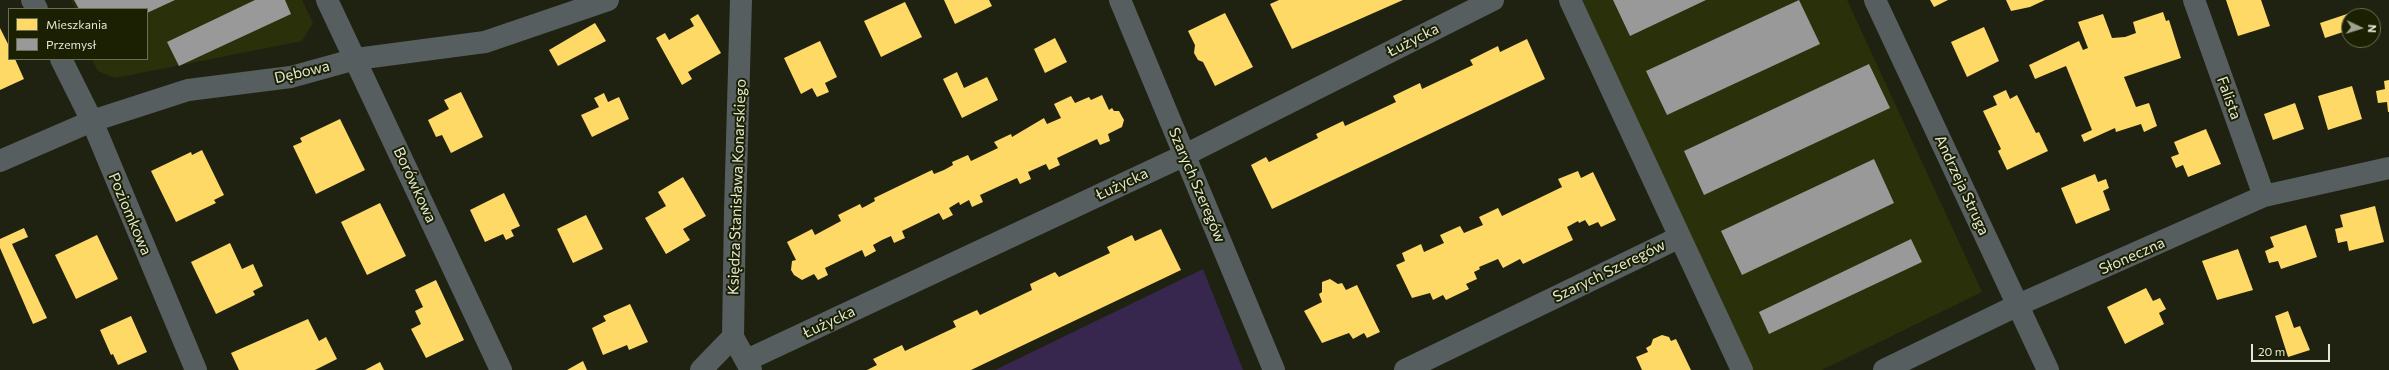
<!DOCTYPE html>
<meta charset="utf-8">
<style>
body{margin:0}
#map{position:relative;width:2389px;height:370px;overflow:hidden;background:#1f2211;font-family:Commissioner,sans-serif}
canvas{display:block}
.legend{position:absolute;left:8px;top:8px;width:140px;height:52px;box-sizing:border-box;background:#1a2001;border:1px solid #6a7056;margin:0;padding:5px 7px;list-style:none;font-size:12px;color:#e3e8d5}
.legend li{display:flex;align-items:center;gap:8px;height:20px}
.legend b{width:20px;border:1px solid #6a7056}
.north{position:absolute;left:2341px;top:8px;width:40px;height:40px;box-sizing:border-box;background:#1a2001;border:1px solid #6a7056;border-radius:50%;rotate:94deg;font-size:11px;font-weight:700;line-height:16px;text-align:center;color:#e3e8d5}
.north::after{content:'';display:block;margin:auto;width:14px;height:18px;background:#9ea390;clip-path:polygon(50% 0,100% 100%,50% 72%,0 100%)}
.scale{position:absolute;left:2251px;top:344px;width:79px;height:18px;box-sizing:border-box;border:2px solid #e3e8d5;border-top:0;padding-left:5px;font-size:12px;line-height:14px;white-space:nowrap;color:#e3e8d5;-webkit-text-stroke:3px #1a2001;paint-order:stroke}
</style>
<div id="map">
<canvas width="2389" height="370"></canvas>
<ul class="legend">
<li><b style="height:11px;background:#ffd966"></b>Mieszkania</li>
<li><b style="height:11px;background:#999"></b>Przemysł</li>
</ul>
<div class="north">N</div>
<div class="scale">20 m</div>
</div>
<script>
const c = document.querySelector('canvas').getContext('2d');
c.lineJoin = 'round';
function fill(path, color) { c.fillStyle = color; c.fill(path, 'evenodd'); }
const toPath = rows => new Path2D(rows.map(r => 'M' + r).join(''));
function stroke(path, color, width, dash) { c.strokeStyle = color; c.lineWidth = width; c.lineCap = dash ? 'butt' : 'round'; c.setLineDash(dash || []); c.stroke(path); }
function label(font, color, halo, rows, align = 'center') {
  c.font = font + ' Commissioner,sans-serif'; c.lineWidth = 4; c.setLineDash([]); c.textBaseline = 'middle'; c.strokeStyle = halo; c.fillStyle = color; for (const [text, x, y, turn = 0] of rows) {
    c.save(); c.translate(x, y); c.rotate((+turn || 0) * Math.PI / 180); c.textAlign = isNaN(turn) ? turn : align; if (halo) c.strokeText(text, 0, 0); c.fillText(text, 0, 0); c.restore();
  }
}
fill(toPath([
 [71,0,302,0,313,23,302,41,115,78,98,71,92,59,147,59,147,9,76,9],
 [1577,0,1847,0,1982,292,1822,370,1748,370]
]), '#2a310a');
fill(toPath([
 [1203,269,1243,370,995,370]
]), '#37274f');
fill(toPath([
 [944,0,989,0,992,6,955,24],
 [1279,0,1403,0,1292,49,1270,4],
 [1930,0,1948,0,1934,7],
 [2006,0,2045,0,2030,7,2011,11],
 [2226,0,2261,0,2270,26,2238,36],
 [905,2,922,37,881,57,864,21],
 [2163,12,2166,21,2169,20,2181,58,2124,77,2136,107,2149,103,2157,126,2144,132,2141,124,2116,132,2115,128,2084,142,2081,135,2092,130,2066,66,2035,79,2029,65,2079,41,2083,50,2088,48,2078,22,2103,14,2112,38,2125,37,2136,33,2133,22],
 [1225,13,1253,67,1215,86,1203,62,1198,60,1194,53,1195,45,1188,31],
 [2350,13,2349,30,2325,38,2320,23],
 [698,14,721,53,688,72,692,79,682,85,656,38,665,33,669,40,694,26,690,19],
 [595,23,606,41,558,66,549,50],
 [1984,27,1999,61,1967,77,1951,42],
 [0,28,9,46,9,59,15,59,24,79,0,90],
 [1055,38,1067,62,1045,73,1034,49],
 [1527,39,1545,79,1272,209,1251,165,1266,157,1269,162,1318,138,1316,134,1343,121,1345,126,1396,102,1393,96,1420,83,1422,89,1473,65,1470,60,1498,46,1500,52],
 [820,41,837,77,825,83,829,92,817,97,812,88,801,94,784,58],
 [957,72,964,88,987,77,998,100,962,118,943,79],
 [2389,80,2389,112,2388,112,2387,102,2378,103,2376,91,2385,89,2384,81],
 [2352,86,2362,119,2328,130,2318,96],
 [2006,90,2010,99,2017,95,2036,133,2039,132,2048,151,2007,170,1998,151,2001,149,1983,111,1997,105,1993,96],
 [461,92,483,137,451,153,442,135,436,137,428,120,449,109,444,100],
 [604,93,608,102,619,97,629,119,592,137,581,115,599,107,594,98],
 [1102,95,1109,110,1112,108,1114,111,1119,111,1124,120,1122,127,1108,134,1110,141,1100,145,1097,139,1057,158,1060,165,1049,170,1046,164,1028,172,1031,179,1020,184,1017,178,980,195,983,202,972,207,969,200,960,205,959,202,949,208,953,215,943,220,939,213,902,231,905,238,894,243,891,236,882,240,873,245,876,251,865,257,862,250,825,268,828,275,818,280,814,274,802,280,794,275,791,270,792,261,796,260,787,242,812,229,815,235,841,221,838,215,860,204,862,208,866,206,875,201,874,198,932,170,934,174,944,170,953,165,952,162,968,155,971,161,998,148,994,142,1011,134,1012,137,1044,118,1047,124,1061,118,1054,104,1071,96,1075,103,1089,97,1091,100],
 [2295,103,2304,129,2273,140,2264,114],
 [340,119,365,170,316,194,293,146,302,142,300,138],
 [2206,129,2221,164,2188,177,2183,165,2176,168,2171,157,2179,154,2174,142],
 [202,150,224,195,214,200,216,203,176,222,151,171,191,152,192,155],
 [1578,171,1581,178,1593,172,1616,220,1601,227,1598,222,1589,226,1585,220,1579,223,1578,221,1567,227,1573,240,1523,264,1520,259,1503,268,1498,259,1479,267,1480,269,1474,272,1477,279,1466,284,1469,289,1446,300,1443,295,1433,300,1430,293,1412,298,1396,265,1405,261,1402,253,1421,244,1424,252,1444,243,1440,235,1460,226,1464,233,1483,225,1479,217,1498,208,1502,216,1562,187,1558,179],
 [2095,174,2098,182,2106,179,2109,188,2103,191,2110,210,2076,224,2061,188],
 [683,177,706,216,683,229,690,240,666,254,645,218,666,206,658,192],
 [504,193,520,226,511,230,514,236,506,240,503,234,485,242,470,210],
 [380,203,406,256,367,275,341,222],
 [2375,206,2384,242,2349,251,2347,241,2338,243,2335,229,2343,227,2340,215],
 [586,215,603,249,573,263,557,229],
 [2306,225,2317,257,2281,269,2278,261,2269,263,2265,251,2274,247,2270,237],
 [24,228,28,237,12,244,47,318,33,324,0,248,0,239],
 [1161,229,1181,270,971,370,867,370,877,365,873,359,902,345,905,351,956,327,953,321,977,310,980,315,1032,290,1030,284,1055,272,1059,277,1110,253,1107,247,1132,235,1135,241],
 [97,235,118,279,76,299,55,255],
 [230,243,242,269,253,264,263,286,253,291,255,295,216,314,191,262],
 [2238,249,2253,290,2217,300,2202,261],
 [1330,279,1338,284,1342,283,1346,290,1357,285,1380,332,1367,338,1364,333,1353,339,1349,333,1322,343,1304,311,1322,302,1319,294,1322,292,1322,282],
 [436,280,464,340,426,358,411,329,421,324,415,311,423,307,415,290],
 [2146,288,2153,301,2160,298,2166,309,2159,313,2164,324,2125,344,2107,307],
 [630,304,648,342,629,350,627,345,603,355,592,328,606,321,603,316],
 [2288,311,2294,328,2300,326,2310,350,2288,357,2275,316],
 [131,316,147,352,118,365,113,354,111,355,100,330],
 [308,319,319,341,326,337,337,359,315,370,239,370,231,353],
 [1662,335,1669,337,1671,341,1676,339,1691,370,1642,370,1636,357,1648,352,1646,348,1651,345,1653,339],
 [583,361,587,370,567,370],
 [380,362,384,370,365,370]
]), '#ffd966');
fill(toPath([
 [74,0,175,0,147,13,147,9,79,9],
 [255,0,285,0,291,14,179,66,167,42],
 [1613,0,1706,0,1630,36],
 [1799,0,1820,44,1667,115,1646,71],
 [1869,64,1890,108,1704,195,1684,151],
 [1874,159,1894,203,1742,275,1721,231],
 [1911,239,1922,262,1769,334,1759,312]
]), '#999');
stroke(toPath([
 [32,0,37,9],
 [327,0,501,370],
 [741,0,735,211,733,337,751,370],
 [1120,0,1274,370],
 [1570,0,1680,237],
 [1875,0,2048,370],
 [2194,0,2264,196],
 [61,59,92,121,196,370],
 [0,161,92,121,188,90,291,77,356,59,485,42,608,0],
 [747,360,1185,155,1493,0],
 [701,370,733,337],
 [1405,370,1680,237,1742,370],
 [1884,370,2018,305,2264,196,2389,168]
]), '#565e60', 22);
label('15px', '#e3e8d5', '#1a2001', [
 ["Łużycka",1413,40,-27],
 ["Dębowa",302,72,-13],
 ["Falista",2229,98,70],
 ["Łużycka",1122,184,-25],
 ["Borówkowa",415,185,65],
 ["Szarych Szeregów",1197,185,67],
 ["Andrzeja Struga",1962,185,65],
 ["Księdza Stanisława Konarskiego",737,187,-88],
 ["Poziomkowa",130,214,67],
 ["Słoneczna",2132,256,-24],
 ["Szarych Szeregów",1609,271,-26],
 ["Łużycka",829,322,-25]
]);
</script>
